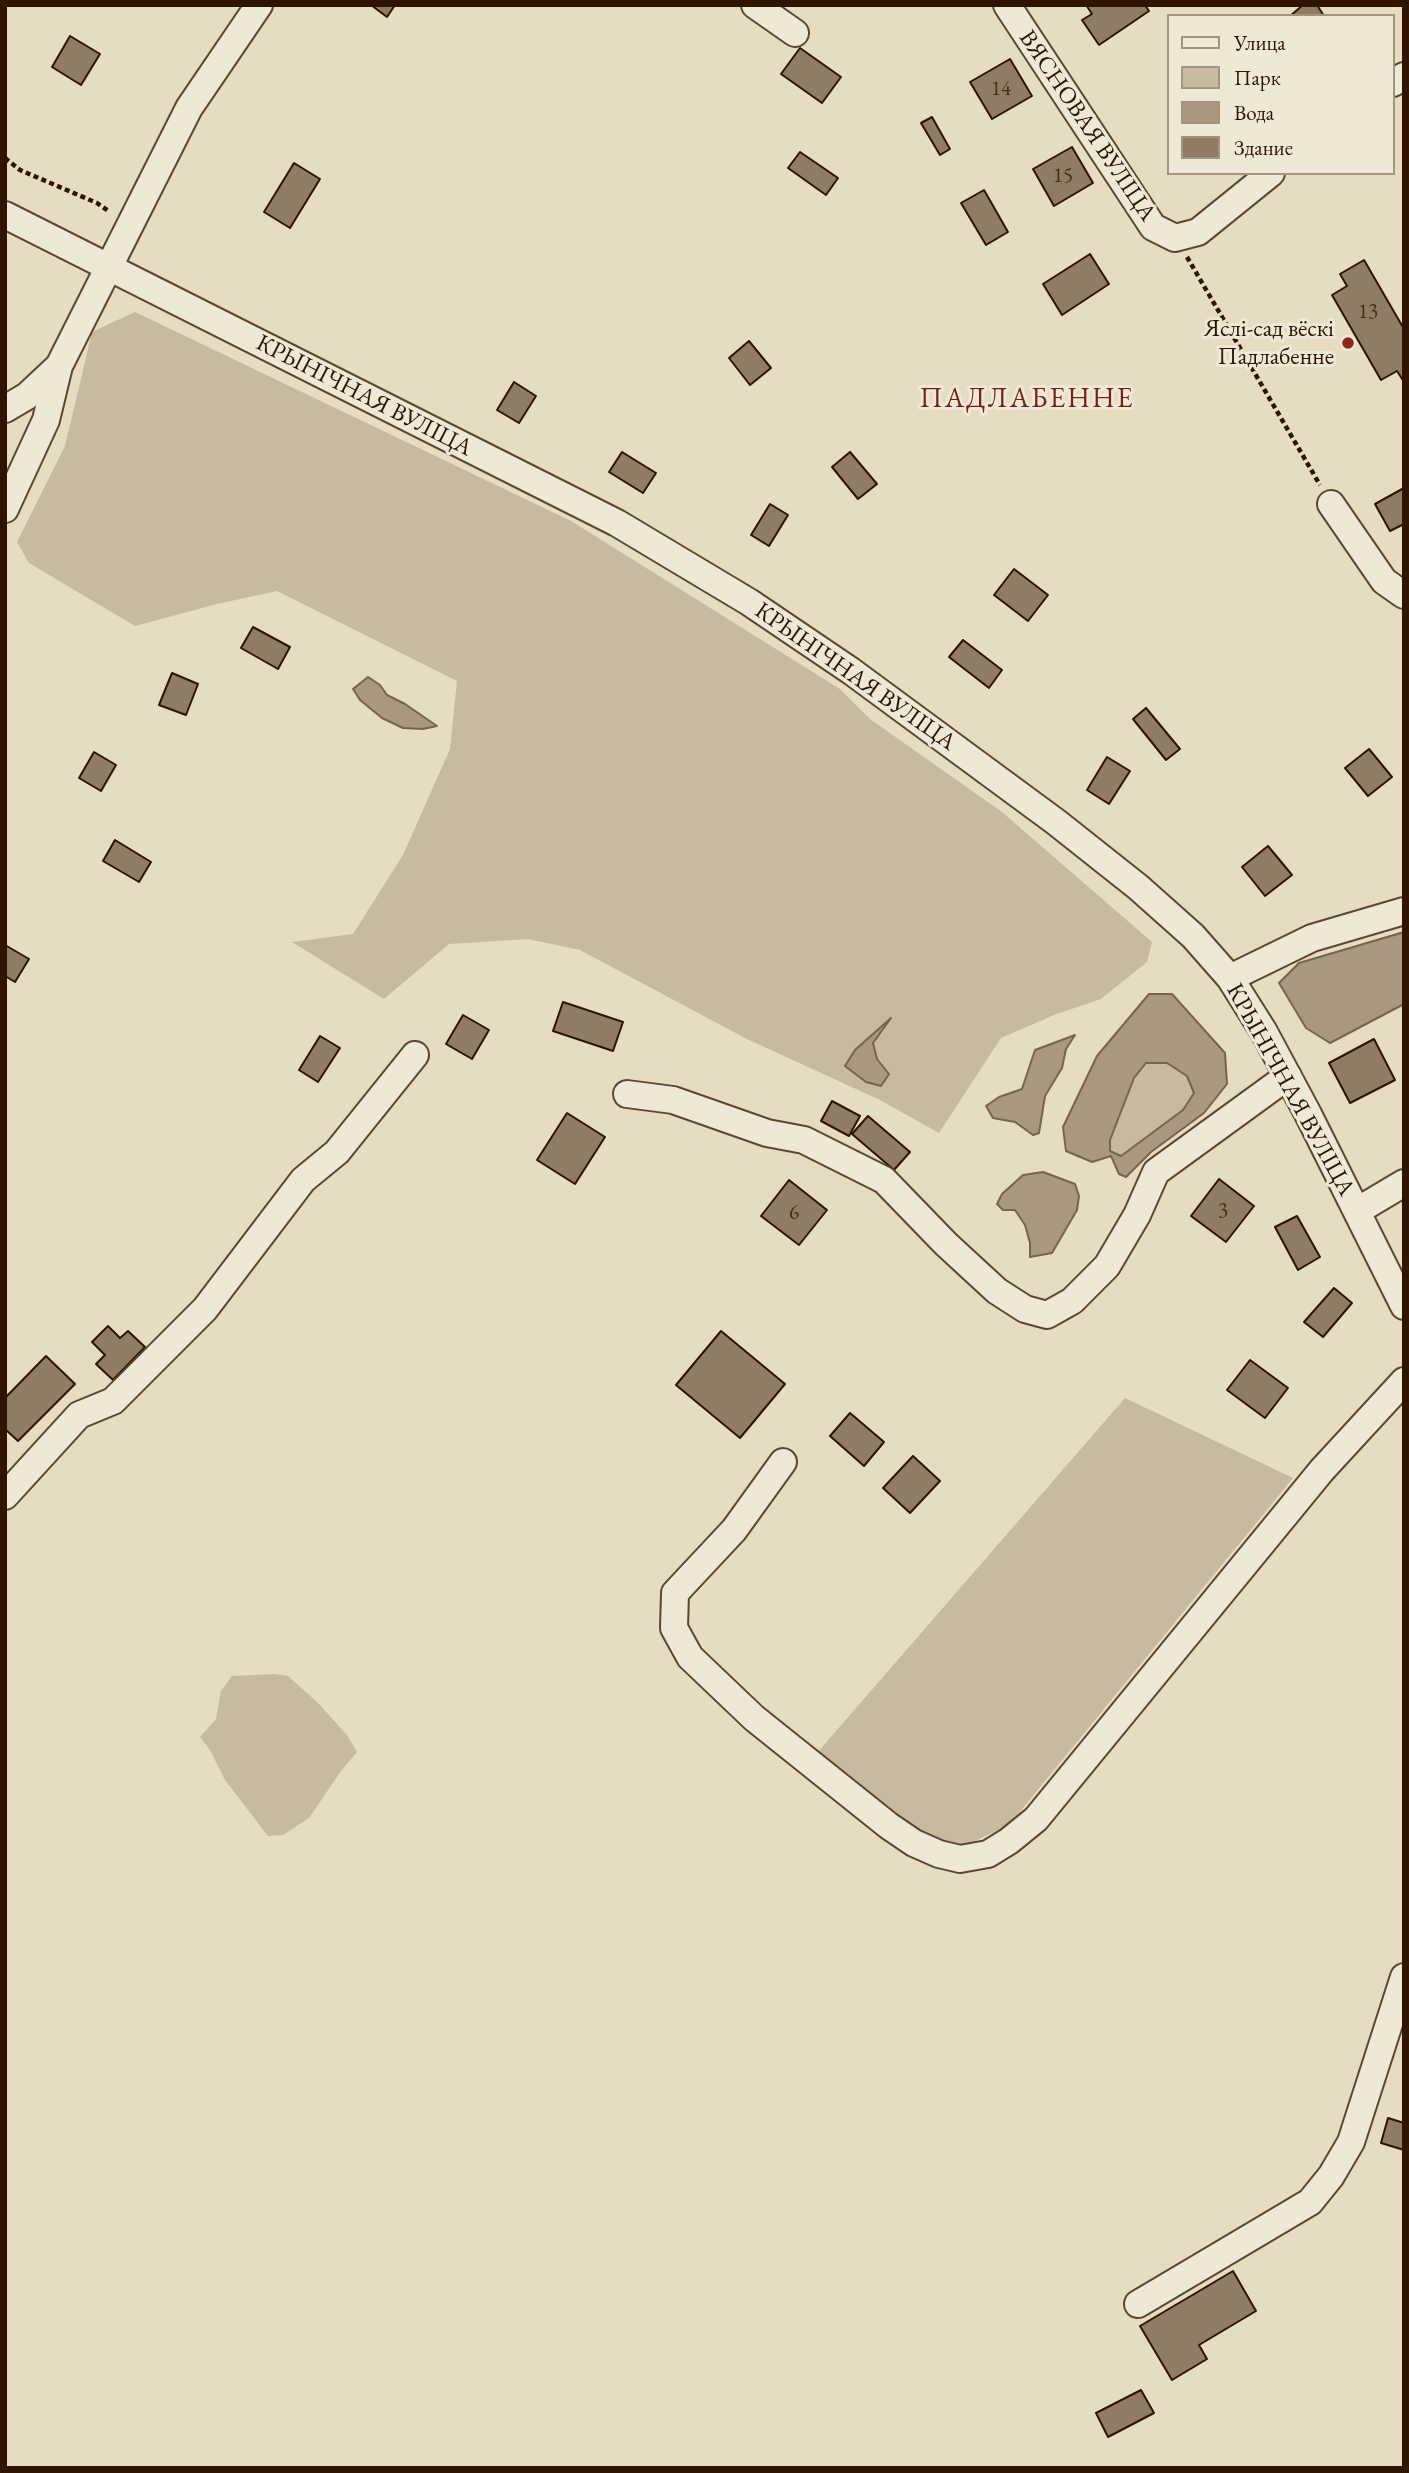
<!DOCTYPE html>
<meta charset="utf-8">
<style>
body{margin:0}
#map{position:relative;width:1409px;height:2473px;overflow:hidden;background:#e5dcc1;font-family:"EB Garamond",serif}
canvas{display:block}
.frame{position:absolute;inset:0;border:7px solid #2f1500;pointer-events:none}
.legend{position:absolute;left:1167px;top:14px;width:228px;height:161px;box-sizing:border-box;background:#eee8d7;border:2px solid #a29481;margin:0;padding:9px 12px;list-style:none;font-size:21px;color:#2f1500}
.legend li{display:flex;align-items:center;gap:14px;height:35px}
.legend b{width:35px;border:2px solid #a29481}
</style>
<div id="map">
<canvas width="1409" height="2473"></canvas>
<div class="frame"></div>
<ul class="legend">
<li><b style="height:9px;background:#eee8d7"></b>Улица</li>
<li><b style="height:19px;background:#c6baa0"></b>Парк</li>
<li><b style="height:19px;background:#a7987f"></b>Вода</li>
<li><b style="height:19px;background:#8e7c64"></b>Здание</li>
</ul>
</div>
<script>
const c = document.querySelector('canvas').getContext('2d');
c.lineJoin = 'round';
function fill(path, color) { c.fillStyle = color; c.fill(path, 'evenodd'); }
const toPath = rows => new Path2D(rows.map(r => 'M' + r).join(''));
function stroke(path, color, width, dash) { c.strokeStyle = color; c.lineWidth = width; c.lineCap = dash ? 'butt' : 'round'; c.setLineDash(dash || []); c.stroke(path); }
function label(font, color, halo, rows, align = 'center') {
  c.font = font + ' "EB Garamond",serif'; c.lineWidth = 6; c.setLineDash([]); c.textBaseline = 'middle'; c.strokeStyle = halo; c.fillStyle = color; for (const [text, x, y, turn = 0] of rows) {
    c.save(); c.translate(x, y); c.rotate((+turn || 0) * Math.PI / 180); c.textAlign = isNaN(turn) ? turn : align; if (halo) c.strokeText(text, 0, 0); c.fillText(text, 0, 0); c.restore();
  }
}
fill(toPath([
 [135,312,571,521,840,689,870,719,1002,812,1152,942,1147,962,1101,999,1054,1015,1001,1038,939,1133,880,1100,747,1039,580,950,528,939,449,944,384,999,292,942,353,934,403,855,450,749,457,681,277,591,217,604,135,626,29,563,17,542,65,446,92,332],
 [1146,1063,1167,1063,1187,1076,1194,1093,1183,1110,1121,1156,1110,1152,1110,1140,1134,1078],
 [1125,1398,1293,1478,1009,1825,964,1846,915,1835,817,1753],
 [275,1674,288,1676,318,1703,347,1735,357,1752,341,1771,309,1818,283,1835,268,1836,225,1780,210,1750,200,1737,216,1719,221,1691,232,1676]
]), '#c6baa0');
const water = toPath([
 [368,677,380,685,387,695,405,704,437,726,423,729,403,728,382,718,360,700,353,689,368,677],
 [1404,932,1404,1004,1330,1043,1306,1028,1279,983,1299,963,1404,932],
 [1149,994,1172,994,1225,1053,1227,1084,1204,1113,1151,1152,1126,1177,1119,1174,1111,1156,1092,1162,1066,1151,1063,1127,1097,1056,1149,994],
 [1146,1063,1167,1063,1187,1076,1194,1093,1183,1110,1121,1156,1110,1151,1110,1140,1134,1078,1146,1063],
 [891,1018,873,1043,877,1059,889,1074,881,1086,866,1082,845,1066,855,1050,891,1018],
 [1075,1035,1066,1049,1062,1068,1045,1096,1039,1133,1033,1135,1015,1122,993,1118,986,1106,999,1097,1022,1089,1035,1050,1075,1035],
 [1043,1172,1075,1184,1079,1196,1077,1210,1052,1253,1030,1257,1030,1243,1025,1225,1015,1210,1003,1210,997,1204,1002,1194,1023,1175,1043,1172]
]);
fill(water, '#a7987f');
stroke(water, '#77644c', 2);
const building = toPath([
 [371,5,395,5,387,17,371,5],
 [1086,5,1145,5,1149,11,1099,45,1082,20,1092,14,1086,5],
 [1303,5,1317,5,1324,16,1290,16,1303,5],
 [70,36,100,54,81,85,52,67,70,36],
 [800,48,841,77,822,103,781,74,800,48],
 [1010,59,1032,96,992,119,970,82,1010,59],
 [932,117,950,149,940,155,921,123,932,117],
 [1072,147,1093,183,1054,206,1033,169,1072,147],
 [800,152,838,178,826,195,788,168,800,152],
 [294,163,320,179,290,228,264,212,294,163],
 [984,190,1008,232,986,245,961,203,984,190],
 [1090,254,1109,284,1062,315,1043,284,1090,254],
 [1364,260,1404,329,1404,382,1397,371,1381,380,1332,295,1347,286,1340,274,1364,260],
 [749,341,771,368,750,385,729,358,749,341],
 [514,382,536,396,519,423,497,410,514,382],
 [622,452,656,473,643,493,609,472,622,452],
 [850,452,877,484,858,499,832,467,850,452],
 [1404,488,1404,524,1390,531,1375,504,1404,488],
 [770,504,788,515,769,546,751,535,770,504],
 [1014,569,1048,595,1028,621,994,595,1014,569],
 [253,627,290,647,278,669,241,648,253,627],
 [963,640,1002,670,989,688,949,657,963,640],
 [172,673,198,684,186,715,159,705,172,673],
 [1146,708,1180,749,1166,760,1133,719,1146,708],
 [1369,749,1392,777,1368,796,1345,768,1369,749],
 [94,752,116,765,101,791,79,778,94,752],
 [1107,757,1130,771,1109,804,1087,790,1107,757],
 [115,840,151,862,139,882,103,861,115,840],
 [1268,846,1292,875,1265,896,1242,867,1268,846],
 [5,945,29,959,15,982,5,976,5,945],
 [563,1002,623,1022,613,1051,553,1031,563,1002],
 [463,1015,489,1030,472,1059,446,1044,463,1015],
 [320,1036,340,1048,318,1082,299,1070,320,1036],
 [1374,1039,1395,1080,1350,1103,1329,1063,1374,1039],
 [832,1101,860,1116,849,1136,821,1121,832,1101],
 [567,1113,605,1137,575,1184,537,1160,567,1113],
 [868,1116,910,1152,894,1170,852,1134,868,1116],
 [1219,1179,1254,1206,1226,1242,1191,1216,1219,1179],
 [789,1180,827,1210,799,1245,761,1216,789,1180],
 [1297,1216,1320,1257,1298,1270,1275,1227,1297,1216],
 [1334,1288,1352,1303,1323,1337,1304,1322,1334,1288],
 [108,1326,120,1338,128,1331,145,1347,113,1380,96,1364,105,1355,92,1342,108,1326],
 [721,1331,785,1384,740,1438,676,1385,721,1331],
 [46,1356,75,1384,18,1441,5,1429,5,1398,46,1356],
 [1250,1360,1288,1388,1265,1418,1227,1390,1250,1360],
 [850,1413,884,1442,864,1466,830,1436,850,1413],
 [913,1456,940,1481,910,1513,883,1488,913,1456],
 [1388,2118,1404,2123,1404,2150,1381,2143,1388,2118],
 [1233,2271,1256,2311,1199,2345,1207,2359,1172,2380,1140,2326,1233,2271],
 [1141,2390,1154,2413,1108,2437,1096,2413,1141,2390]
]);
fill(building, '#8e7c64');
stroke(building, '#2f1500', 2);
const minor = toPath([
 [755,5,795,33],
 [1007,5,1153,227,1175,238,1198,232,1271,173],
 [1393,83,1404,76],
 [5,215,617,523,749,602,851,671,1056,822,1138,887,1193,936,1230,978,1264,1032,1308,1114,1404,1306],
 [5,409,27,396,59,366,189,108,259,5],
 [1331,504,1384,581,1404,595],
 [5,509,46,420,59,366],
 [1230,978,1312,938,1404,911],
 [627,1094,673,1100,767,1133,804,1140,884,1180,946,1244,997,1291,1025,1309,1047,1315,1072,1301,1107,1266,1137,1215,1156,1172,1288,1076],
 [1357,1211,1404,1183],
 [783,1462,734,1530,675,1593,674,1628,690,1657,754,1718,889,1826,914,1843,939,1854,960,1859,988,1854,1009,1841,1036,1819,1322,1470,1404,1381],
 [5,1496,79,1415,113,1401,205,1309,303,1180,337,1152,415,1055],
 [1138,2304,1310,2202,1331,2176,1351,2142,1404,1977]
]);
stroke(minor, '#5c4730', 30);
stroke(toPath([
 [5,158,20,170,97,203,110,212],
 [1187,257,1320,485]
]), '#2f1500', 4.5, [5, 3.5]);
stroke(minor, '#eee8d7', 26);
for (const [x, y, r, color] of [
 [1348,343,7,"#8f2418"]
]) { const dot = new Path2D(); dot.arc(x, y, r, 0, 2 * Math.PI); c.fillStyle = color; c.fill(dot); stroke(dot, '#eee8d7', 2.5); }
label('21px', '#472f19', null, [
 ["14",1001,89],
 ["15",1063,176],
 ["13",1368,312],
 ["3",1223,1211],
 ["6",794,1213]
]);
label('24px', '#2f1500', '#eee8d7', [
 ["ВЯСНОВАЯ ВУЛІЦА",1087,126,56],
 ["КРЫНІЧНАЯ ВУЛІЦА",364,396,27],
 ["КРЫНІЧНАЯ ВУЛІЦА",855,677,35],
 ["КРЫНІЧНАЯ ВУЛІЦА",1290,1090,61]
]);
label('24px', '#2f1500', '#eee8d7', [
 ["Яслі-сад вёскі",1334,329],
 ["Падлабенне",1334,357]
], 'right');
c.letterSpacing = '2px';
label('28px', '#7a1f14', '#eee8d7', [
 ["ПАДЛАБЕННЕ",1027,399]
]);
c.letterSpacing = '0px';
</script>
